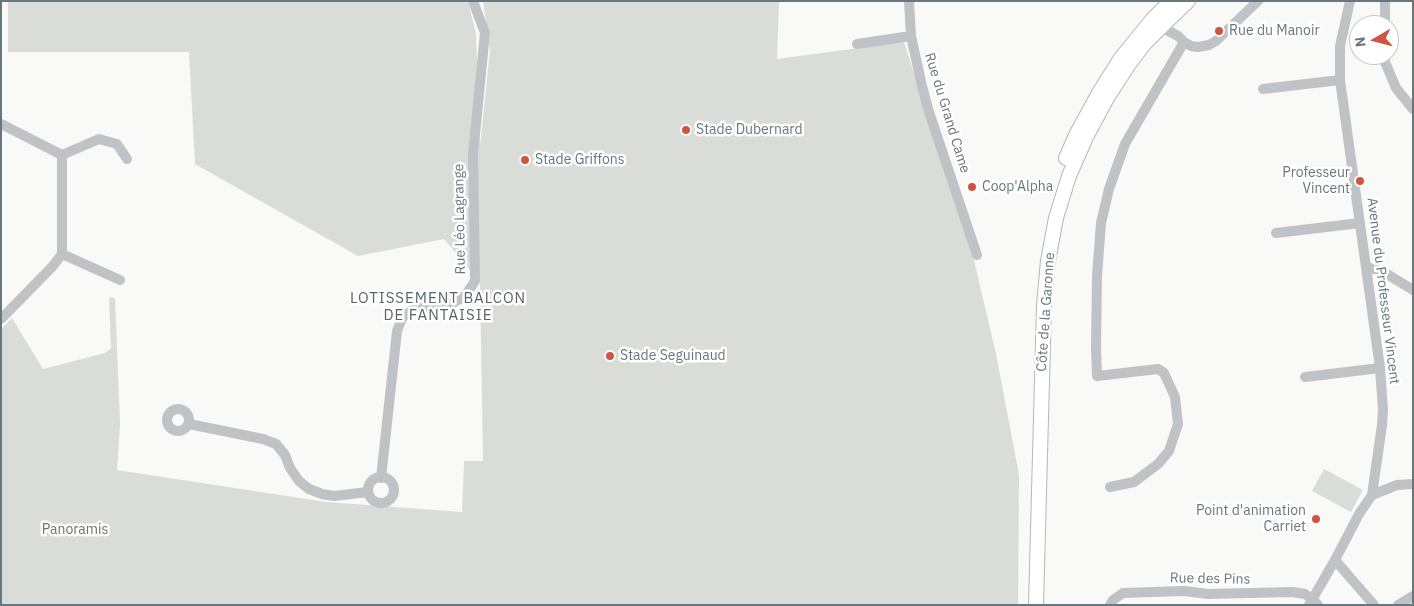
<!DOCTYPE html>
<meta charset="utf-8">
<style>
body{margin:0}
#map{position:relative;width:1414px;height:606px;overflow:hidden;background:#f9f9f7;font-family:"IBM Plex Sans",sans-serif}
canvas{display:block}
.frame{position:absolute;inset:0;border:2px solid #67777e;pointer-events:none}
.north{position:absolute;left:1349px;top:15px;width:50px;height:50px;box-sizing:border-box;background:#fff;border:1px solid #c2c9cb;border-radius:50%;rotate:262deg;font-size:14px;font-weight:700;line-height:20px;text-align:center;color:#67777e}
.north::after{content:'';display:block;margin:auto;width:18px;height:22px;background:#ce5543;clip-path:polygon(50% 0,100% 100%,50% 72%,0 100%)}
</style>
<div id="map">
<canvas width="1414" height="606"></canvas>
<div class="frame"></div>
<div class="north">N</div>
</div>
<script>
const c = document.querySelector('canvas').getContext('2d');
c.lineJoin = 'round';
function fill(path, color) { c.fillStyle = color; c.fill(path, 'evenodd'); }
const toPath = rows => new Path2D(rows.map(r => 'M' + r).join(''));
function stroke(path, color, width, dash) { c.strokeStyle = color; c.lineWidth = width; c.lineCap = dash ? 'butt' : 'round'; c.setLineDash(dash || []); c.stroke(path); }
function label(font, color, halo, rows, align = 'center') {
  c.font = font + ' "IBM Plex Sans",sans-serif'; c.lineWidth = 5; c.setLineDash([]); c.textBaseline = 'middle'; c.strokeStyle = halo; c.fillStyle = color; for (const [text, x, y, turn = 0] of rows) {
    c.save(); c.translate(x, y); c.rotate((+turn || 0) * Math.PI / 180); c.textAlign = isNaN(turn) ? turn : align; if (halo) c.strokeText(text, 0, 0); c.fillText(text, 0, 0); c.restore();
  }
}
fill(toPath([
 [8,1,468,1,476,34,480,146,490,51,483,1,779,1,777,59,904,42,973,256,996,354,1019,475,1018,605,1,605,1,329,12,318,43,369,105,353,111,348,109,297,115,298,120,424,117,470,326,502,462,512,464,461,483,461,480,282,444,239,358,256,195,164,189,52,8,52],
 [1324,469,1363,490,1351,512,1312,491]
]), '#daddd7');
const secondary = toPath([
 [1066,158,1077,133,1099,93,1121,58,1153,19,1171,1],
 [1036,605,1044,305,1048,261,1056,218,1069,176,1086,137,1107,98,1129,64,1145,43,1162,26,1188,1]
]);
stroke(secondary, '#b1b8bb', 16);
stroke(toPath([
 [909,1,911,36,922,86,929,112,977,255],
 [1162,19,1162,26,1165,29,1178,36,1184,42,1191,46,1198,47,1209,45,1216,41,1258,1],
 [1385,25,1385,1],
 [857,44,911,36],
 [1385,55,1385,62,1396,88,1413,109],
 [1263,89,1340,80],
 [1,124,62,155,62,254,52,267,1,319],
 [62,155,99,139,117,144,127,159],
 [1276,233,1360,223],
 [62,254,120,280],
 [1366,267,1382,271,1413,290],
 [1305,377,1380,368],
 '167 420a11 11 0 1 1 22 0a11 11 0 1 1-22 0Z',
 [189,424,263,439,276,444,285,455,290,468,299,481,309,489,322,494,334,496,368,492],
 '368 490a13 13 0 1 1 26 0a13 13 0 1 1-26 0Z',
 [381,478,397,331,402,318,414,309,453,303,465,296,475,281,473,154,485,33,473,1],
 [1110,487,1134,482,1158,464,1169,451,1178,424,1175,397,1164,373,1158,369,1097,376,1096,348,1097,276,1101,223,1109,189,1125,144,1184,42],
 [1372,495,1397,485,1413,484],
 [1335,560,1374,605],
 [1110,605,1113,600,1123,593,1184,591,1208,594,1292,592,1305,594,1312,599,1318,605],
 [1309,605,1335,560,1359,514,1372,495,1382,425,1383,410,1380,368,1340,80,1340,46,1350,1],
 [1398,605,1413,596]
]), '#bfc3c6', 10);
stroke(secondary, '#fff', 14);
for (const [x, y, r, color] of [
 [1219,31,5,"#ce5543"],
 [686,130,5,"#ce5543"],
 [525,160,5,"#ce5543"],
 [1360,181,5,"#ce5543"],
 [972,187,5,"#ce5543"],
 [610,356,5,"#ce5543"],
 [1316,519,5,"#ce5543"]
]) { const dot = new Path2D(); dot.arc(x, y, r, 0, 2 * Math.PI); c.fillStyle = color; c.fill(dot); stroke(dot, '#fff', 2); }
label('14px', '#67777e', '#fff', [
 ["Rue du Manoir",1229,31],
 ["Stade Dubernard",696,130],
 ["Stade Griffons",535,160],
 ["Professeur",1350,173,"right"],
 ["Vincent",1350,189,"right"],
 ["Coop'Alpha",982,187],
 ["Stade Seguinaud",620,356],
 ["Point d'animation",1306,511,"right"],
 ["Carriet",1306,527,"right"]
], 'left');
label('14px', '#67777e', '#fff', [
 ["Rue du Grand Came",947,113,73],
 ["Rue Léo Lagrange",460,219,-91],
 ["Avenue du Professeur Vincent",1383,291,83],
 ["Côte de la Garonne",1046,312,-86],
 ["Rue des Pins",1210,579,1]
]);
label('14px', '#6b7766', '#fff', [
 ["Panoramis",75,530]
]);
c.letterSpacing = '1px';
label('15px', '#59646a', '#fff', [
 ["LOTISSEMENT BALCON",438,299],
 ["DE FANTAISIE",438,316]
]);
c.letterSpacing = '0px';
</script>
